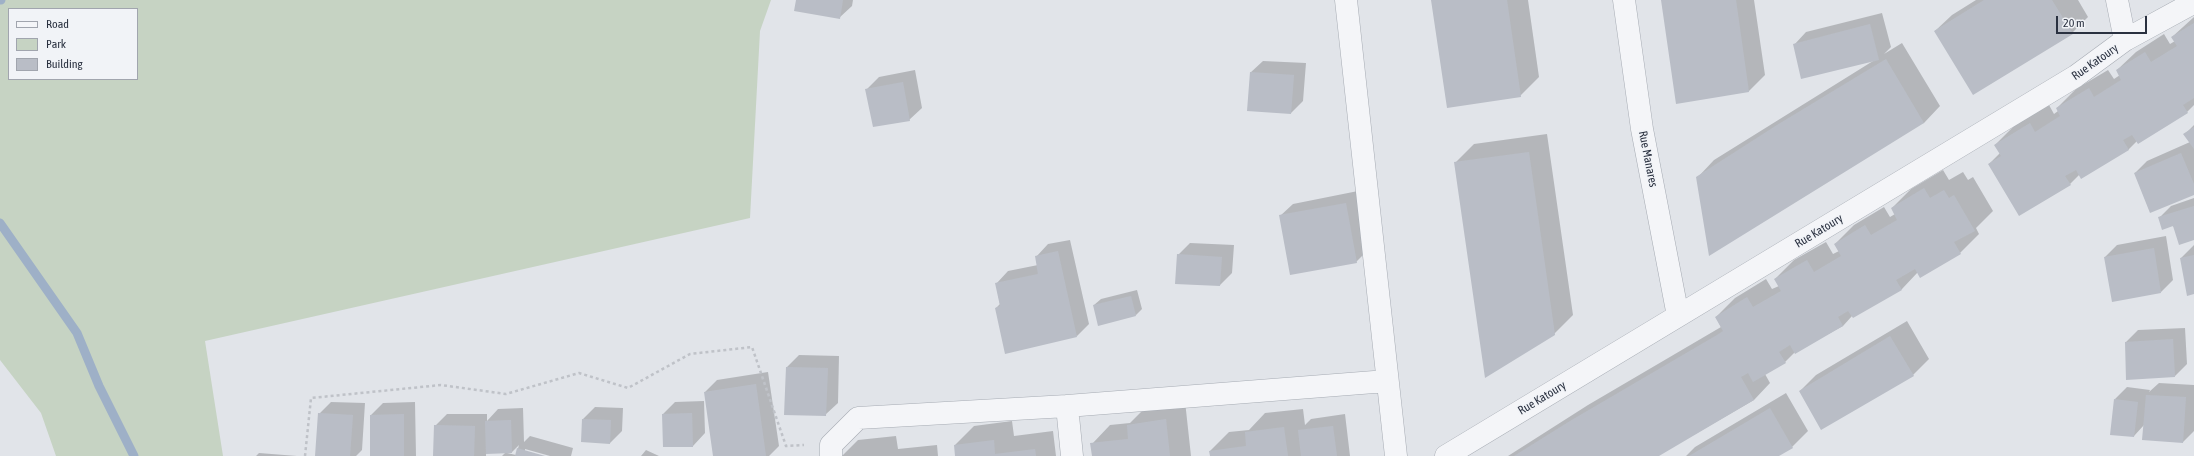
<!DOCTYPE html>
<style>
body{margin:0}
#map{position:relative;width:2194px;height:456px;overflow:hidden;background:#e1e4e9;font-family:"Asap Condensed",sans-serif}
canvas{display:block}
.legend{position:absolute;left:8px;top:8px;width:130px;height:72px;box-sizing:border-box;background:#f1f3f7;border:1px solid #a1a5ae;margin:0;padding:5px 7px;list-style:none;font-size:12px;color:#2a3140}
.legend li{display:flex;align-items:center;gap:8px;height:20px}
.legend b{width:20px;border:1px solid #a1a5ae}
.scale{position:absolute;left:2056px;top:16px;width:91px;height:18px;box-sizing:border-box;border:2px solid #2a3140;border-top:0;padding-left:5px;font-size:12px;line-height:14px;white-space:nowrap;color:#2a3140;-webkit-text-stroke:3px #f1f3f7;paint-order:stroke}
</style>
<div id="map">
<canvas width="2194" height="456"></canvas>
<ul class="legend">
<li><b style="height:5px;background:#f4f5f8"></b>Road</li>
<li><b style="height:11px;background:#c6d3c3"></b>Park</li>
<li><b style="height:11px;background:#b9bdc6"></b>Building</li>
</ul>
<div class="scale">20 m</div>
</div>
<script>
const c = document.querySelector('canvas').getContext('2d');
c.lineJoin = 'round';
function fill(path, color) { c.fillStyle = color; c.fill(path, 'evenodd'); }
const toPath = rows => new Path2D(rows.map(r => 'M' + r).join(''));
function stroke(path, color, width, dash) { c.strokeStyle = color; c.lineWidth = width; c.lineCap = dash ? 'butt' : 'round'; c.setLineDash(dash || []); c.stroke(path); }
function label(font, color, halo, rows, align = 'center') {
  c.font = font + ' "Asap Condensed",sans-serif'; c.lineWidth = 3; c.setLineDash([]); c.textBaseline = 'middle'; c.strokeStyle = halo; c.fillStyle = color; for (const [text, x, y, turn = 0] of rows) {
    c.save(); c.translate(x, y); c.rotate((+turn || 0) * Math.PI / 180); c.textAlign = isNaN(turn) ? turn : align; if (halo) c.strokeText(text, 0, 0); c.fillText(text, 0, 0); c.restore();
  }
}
fill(toPath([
 [0,0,771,0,760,31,750,218,205,341,223,456,56,456,41,413,0,360],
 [9,9,137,9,137,79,9,79]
]), '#c6d3c3');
fill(toPath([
 [797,0,853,0,852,6,839,18],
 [1432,0,1528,0,1539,77,1520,96],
 [1662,0,1754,0,1765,75,1749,91,1677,102],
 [1976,0,2078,0,2088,17,2072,33,1935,31,1952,15],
 [1882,13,1891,47,1884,54,1902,43,1940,106,1924,123,1698,177,1714,160,1873,61,1794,45,1806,32],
 [2194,17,2194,105,2187,112,2137,141,2128,150,2080,174,2070,184,1989,164,2000,153,1995,145,2014,126,2049,105,2054,114,2058,111,2057,108,2076,89,2108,70,2114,79,2120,75,2117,70,2136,52,2164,34,2170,44,2175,41,2172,37],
 [1263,61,1306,63,1303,101,1291,113,1250,73],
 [915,70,922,108,909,120,867,89,879,77],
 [2194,125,2194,193,2135,173,2147,161,2190,142,2185,134],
 [1547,134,1573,315,1554,334,1455,163,1474,144],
 [1943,170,1949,180,1963,172,1968,180,1973,177,1993,211,1976,228,1979,234,1960,253,1918,272,1902,289,1852,316,1843,326,1795,352,1785,362,1765,374,1770,383,1754,400,1657,456,1508,456,1588,405,1721,327,1716,317,1735,298,1766,279,1772,289,1779,286,1775,279,1794,260,1826,242,1833,254,1839,251,1835,244,1854,225,1884,207,1890,217,1895,214,1892,208,1911,189],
 [1358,191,1368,250,1356,262,1280,216,1293,204],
 [2194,198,2194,239,2159,218,2171,206],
 [2166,236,2173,280,2161,292,2105,257,2117,245],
 [1070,240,1089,324,1077,336,996,308,1000,304,996,284,1008,271,1038,265,1036,257,1048,244],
 [1190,243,1234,245,1232,273,1220,285,1178,255],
 [2194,245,2194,293,2181,258],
 [1137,290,1142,309,1136,315,1094,305,1101,299],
 [1907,321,1929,359,1913,375,1800,391,1816,375],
 [2185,328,2187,364,2175,376,2126,342,2138,330],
 [799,355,839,356,838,403,825,415,787,367],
 [768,372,779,446,769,456,714,456,705,392,717,380],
 [2159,383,2194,385,2194,431,2183,442,2144,425,2134,436,2115,399,2127,387,2150,390,2149,392],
 [1786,393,1808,431,1792,447,1777,456,1686,456,1695,447],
 [704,401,705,433,693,446,663,414,675,402],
 [1185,401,1191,456,1093,456,1092,444,1110,425,1130,423,1147,406],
 [331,402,365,403,362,450,356,456,316,456,319,414],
 [415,402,416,456,371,456,371,415,383,403],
 [595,407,623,408,622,431,610,443,583,419],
 [523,408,524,442,530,436,573,448,571,456,550,456,525,449,525,451,543,456,502,456,506,452,486,453,486,456,434,456,435,426,447,414,487,414,487,421,498,409],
 [519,445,516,455,507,453,512,452],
 [1303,409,1305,425,1311,419,1345,414,1350,456,1211,456,1210,451,1229,432,1249,430,1265,413],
 [1012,421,1014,436,1053,431,1056,456,956,456,955,445,974,426],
 [896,436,898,449,937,445,938,456,842,456,858,440],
 [646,450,659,456,641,456],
 [259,453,297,456,256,456]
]), '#0003');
stroke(toPath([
 [0,0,1,0],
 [0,223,77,333,99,386,134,456]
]), '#9eb0c7', 9);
fill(toPath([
 [796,0,843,0,840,19,794,11],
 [1431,0,1507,0,1521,97,1447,108],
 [1661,0,1736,0,1749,92,1676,104],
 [1984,0,2052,0,2073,34,1973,95,1934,31],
 [2194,23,2194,98,2183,105,2188,113,2138,144,2132,135,2123,140,2129,150,2081,179,2076,170,2065,176,2071,185,2019,216,1988,164,2001,156,1994,145,2030,123,2035,132,2060,116,2056,108,2089,88,2094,97,2121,80,2116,70,2145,52,2151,62,2177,46,2171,37],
 [1870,24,1879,60,1801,79,1793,44],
 [1886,59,1924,123,1709,256,1696,177,1777,125],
 [1250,72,1294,75,1291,114,1247,111],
 [903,82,910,121,873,127,865,89],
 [2194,127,2194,149,2183,134],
 [1529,152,1555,335,1485,378,1454,162],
 [2181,153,2194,184,2194,195,2150,213,2134,173],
 [1924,188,1930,198,1944,190,1949,198,1954,195,1975,231,1954,242,1961,254,1920,278,1915,269,1896,280,1902,290,1853,318,1848,311,1838,317,1843,326,1795,354,1790,345,1779,352,1786,363,1753,382,1748,373,1741,377,1754,400,1659,456,1514,456,1570,421,1717,335,1723,331,1715,317,1747,297,1753,307,1781,291,1774,279,1807,260,1814,272,1841,256,1834,244,1865,225,1871,235,1897,220,1891,208],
 [1346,203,1357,263,1290,275,1279,215],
 [2194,206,2194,240,2179,245,2173,226,2162,230,2158,217],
 [2154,248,2161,293,2112,302,2104,257],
 [1058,251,1077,337,1005,354,995,308,1000,306,995,283,1038,274,1035,256],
 [1177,254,1222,257,1220,286,1175,284],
 [2194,255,2194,294,2187,296,2180,258],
 [1131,296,1136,316,1098,326,1093,305],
 [1890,336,1914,376,1821,430,1799,391],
 [2173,339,2175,377,2126,380,2125,342],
 [786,367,828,368,826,416,784,415],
 [756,384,766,456,713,456,704,392],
 [2146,395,2186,397,2183,443,2142,440],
 [2114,399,2138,402,2134,437,2110,435],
 [1770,408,1793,448,1779,456,1689,456],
 [318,413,353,415,350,456,315,456],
 [692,413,693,447,663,447,662,414],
 [404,414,404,456,370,456,370,415],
 [582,419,611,420,610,444,581,442],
 [1166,419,1170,456,1092,456,1090,443,1128,439,1127,425],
 [511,420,512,453,486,454,485,421],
 [434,425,475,426,474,456,433,456],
 [1333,426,1337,456,1301,456,1298,430],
 [1284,427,1288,456,1210,456,1209,451,1246,446,1245,432],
 [994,440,995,454,1035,449,1036,456,955,456,954,445],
 [517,448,545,456,515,456]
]), '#b9bdc6');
const minor = toPath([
 [1346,0,1396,456],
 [1624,0,1642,129,1678,316],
 [2117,0,2125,40],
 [1067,406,1072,456],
 [831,456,831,445,858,418,1067,406,1387,381],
 [1446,456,2076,76,2125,40,2191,4]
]);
stroke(minor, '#a6abb3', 23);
stroke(toPath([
 [305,456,311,398,441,385,506,394,579,373,628,388,690,354,752,347,786,446,804,445]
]), '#bfc2c8', 2.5, [3, 3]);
stroke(minor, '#f4f5f8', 22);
label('12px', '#2a3140', '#f1f3f7', [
 ["Rue Katoury",2095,62,-35],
 ["Rue Manares",1648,159,79],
 ["Rue Katoury",1819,231,-31],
 ["Rue Katoury",1542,398,-31]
]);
</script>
